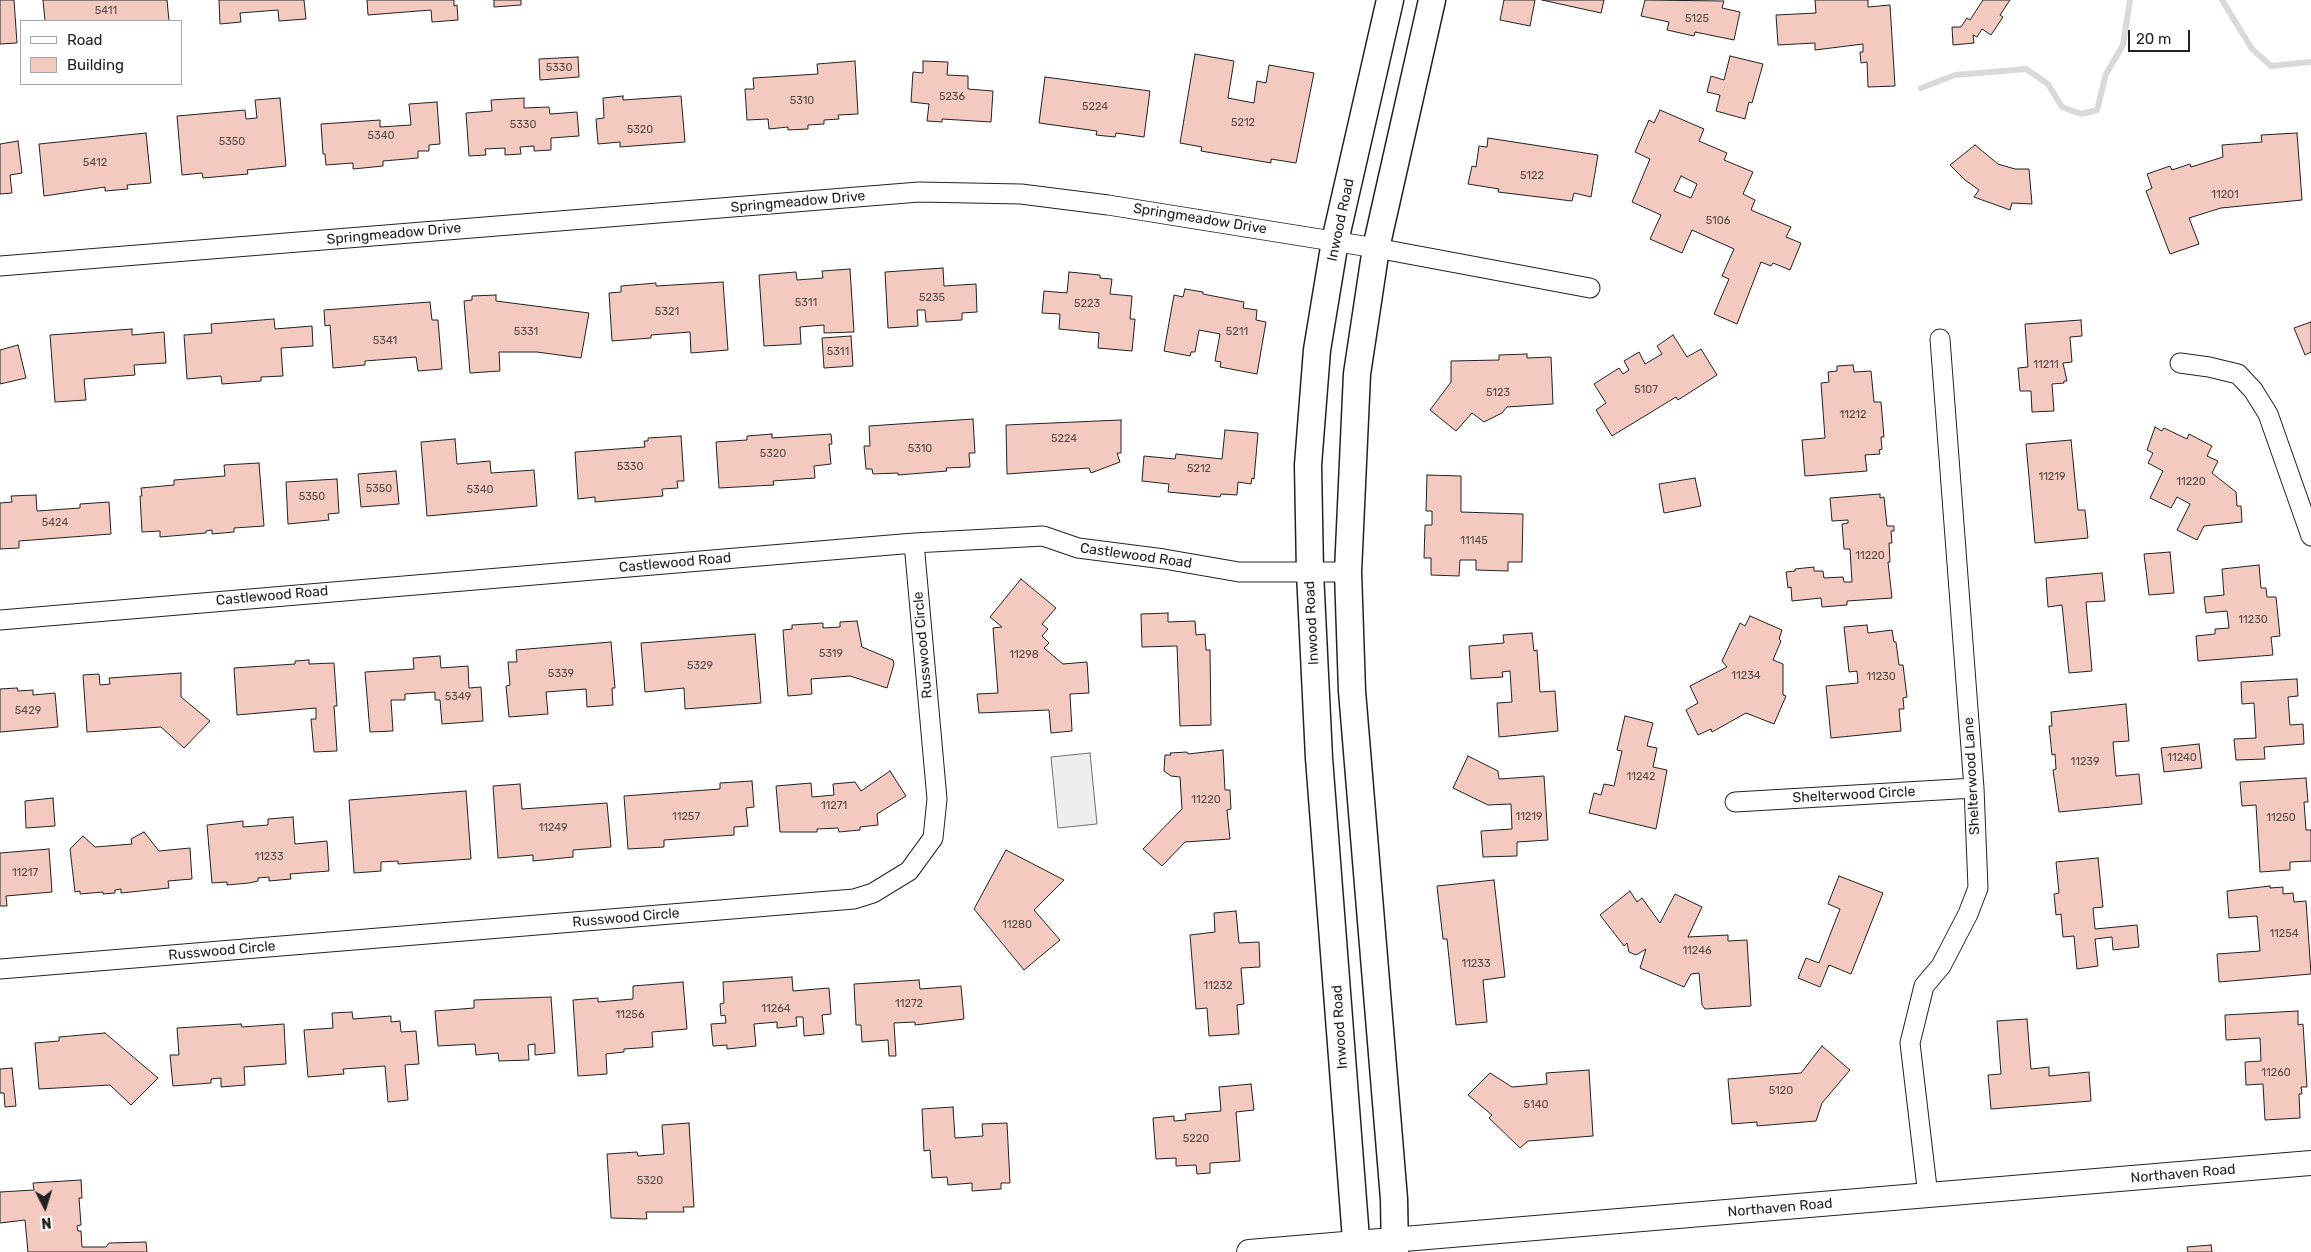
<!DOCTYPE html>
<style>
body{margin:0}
#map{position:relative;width:2311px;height:1252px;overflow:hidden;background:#fff;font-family:Rubik,sans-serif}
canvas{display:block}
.legend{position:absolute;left:20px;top:20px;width:162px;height:65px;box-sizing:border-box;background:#fff;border:1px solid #a7a7a7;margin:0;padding:6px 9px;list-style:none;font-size:15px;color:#222}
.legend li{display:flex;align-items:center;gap:10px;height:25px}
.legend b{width:25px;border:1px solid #a7a7a7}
.north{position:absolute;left:20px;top:1182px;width:50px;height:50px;-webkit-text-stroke:4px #fff;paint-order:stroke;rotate:175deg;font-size:14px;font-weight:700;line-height:20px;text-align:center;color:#222}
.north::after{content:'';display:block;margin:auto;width:18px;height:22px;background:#222;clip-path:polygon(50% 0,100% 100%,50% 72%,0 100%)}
.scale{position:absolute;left:2128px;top:30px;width:62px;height:22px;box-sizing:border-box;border:2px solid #222;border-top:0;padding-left:6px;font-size:15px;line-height:18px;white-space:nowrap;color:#222;-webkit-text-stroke:4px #fff;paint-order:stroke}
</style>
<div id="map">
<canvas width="2311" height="1252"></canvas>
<ul class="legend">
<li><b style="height:6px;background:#fff"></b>Road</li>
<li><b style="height:14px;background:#f3c9c0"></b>Building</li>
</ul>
<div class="north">N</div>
<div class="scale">20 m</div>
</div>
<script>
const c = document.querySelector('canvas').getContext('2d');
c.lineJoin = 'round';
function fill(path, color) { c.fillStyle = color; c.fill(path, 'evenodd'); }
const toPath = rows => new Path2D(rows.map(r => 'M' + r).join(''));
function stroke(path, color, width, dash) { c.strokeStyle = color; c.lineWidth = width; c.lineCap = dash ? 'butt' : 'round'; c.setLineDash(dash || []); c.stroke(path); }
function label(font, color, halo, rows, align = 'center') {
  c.font = font + ' Rubik,sans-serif'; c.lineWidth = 4; c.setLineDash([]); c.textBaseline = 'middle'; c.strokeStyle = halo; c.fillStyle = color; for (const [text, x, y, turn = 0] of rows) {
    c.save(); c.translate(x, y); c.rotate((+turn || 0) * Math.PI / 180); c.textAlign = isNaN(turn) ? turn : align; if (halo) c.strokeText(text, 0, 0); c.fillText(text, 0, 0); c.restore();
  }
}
const green = toPath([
 [1090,753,1097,824,1058,828,1051,757,1090,753]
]);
fill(green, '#eee');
stroke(green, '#6f6f6f', 1);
stroke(toPath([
 [2222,0,2252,49,2271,66,2311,62],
 [1921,88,1955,75,2026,69,2048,84,2062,107,2081,114,2097,110,2106,74,2123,45,2130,0]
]), '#d9d9d9', 6);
const building = toPath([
 [0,0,14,0,17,43,0,44,0,0],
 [43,0,167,0,169,21,45,21,43,0],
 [219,0,304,0,306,19,279,21,278,10,240,13,241,22,220,24,219,0],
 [367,0,454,0,454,6,457,5,458,20,432,22,431,10,368,15,367,0],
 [494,0,521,0,521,5,494,7,494,0],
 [1504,0,1535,0,1530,26,1500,20,1504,0],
 [1542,0,1604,0,1601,13,1542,0],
 [1645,0,1724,1,1722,8,1740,12,1734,40,1695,32,1694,36,1667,30,1669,22,1641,16,1645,0],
 [1815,0,1868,0,1868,7,1890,5,1895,86,1868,87,1867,62,1861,63,1860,52,1863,52,1863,44,1815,50,1815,43,1778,45,1776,15,1816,13,1815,0],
 [1983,0,2010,0,2000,15,2003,17,1991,35,1982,29,1977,37,1973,35,1974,43,1953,45,1952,27,1961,27,1967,18,1970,20,1983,0],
 [1195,54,1234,61,1228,98,1254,103,1257,81,1266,83,1269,65,1314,73,1296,163,1271,159,1271,163,1201,151,1202,147,1180,143,1195,54],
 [1730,56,1763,64,1752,103,1749,102,1745,119,1716,111,1720,95,1707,92,1711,76,1724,80,1730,56],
 [578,57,579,77,540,80,539,59,578,57],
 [855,61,858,114,838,115,839,119,824,120,824,124,808,125,808,129,788,130,788,127,769,129,768,119,747,120,745,89,754,89,753,78,818,74,817,64,855,61],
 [923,61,948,62,947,75,968,76,968,89,993,91,991,122,942,119,942,122,927,121,929,104,911,102,913,72,923,73,923,61],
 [1045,77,1150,91,1144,137,1116,133,1115,137,1096,135,1097,131,1039,123,1045,77],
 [623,96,623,100,681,96,685,142,620,147,620,142,598,144,596,119,604,118,603,98,623,96],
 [280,98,286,166,247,170,248,174,203,178,202,173,182,175,177,116,245,110,246,119,257,118,255,100,280,98],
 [524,98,524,108,549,107,550,114,577,112,579,136,551,138,551,150,534,151,534,146,520,147,521,154,505,155,505,148,485,149,486,155,469,156,466,113,492,111,491,100,524,98],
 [437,102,440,144,429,145,429,151,418,151,418,158,383,161,383,166,353,169,353,163,326,165,325,154,323,154,321,124,380,120,380,127,411,125,409,104,437,102],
 [1660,110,1704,129,1699,141,1727,153,1724,160,1753,172,1743,194,1755,200,1751,210,1791,227,1786,237,1801,243,1790,270,1773,263,1771,266,1761,262,1737,324,1714,314,1729,279,1722,276,1734,249,1692,230,1682,253,1650,239,1661,215,1632,202,1650,159,1635,152,1649,120,1654,123,1660,110],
 [1681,176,1697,184,1691,198,1674,191,1681,176],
 [146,133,151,183,127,185,128,189,105,191,105,187,44,196,39,144,146,133],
 [2297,133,2302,200,2221,208,2189,218,2199,244,2170,254,2146,191,2152,188,2147,174,2170,166,2172,170,2190,164,2191,167,2223,157,2222,145,2262,142,2261,135,2297,133],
 [1488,138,1598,155,1591,197,1574,193,1572,201,1498,192,1499,189,1468,184,1472,166,1476,167,1479,146,1487,147,1488,138],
 [18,141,22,173,10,175,12,193,0,194,0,144,18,141],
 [1975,145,1998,164,2015,169,2029,169,2032,204,2012,203,2010,210,1974,197,1979,190,1965,180,1950,165,1975,145],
 [943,268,944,286,976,284,977,312,962,313,962,320,926,322,925,310,917,310,918,326,888,328,885,272,943,268],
 [850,269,854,332,824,333,824,325,800,327,801,344,764,346,759,275,796,272,797,280,823,278,822,271,850,269],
 [1069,272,1100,275,1100,278,1112,279,1110,294,1132,296,1130,319,1135,319,1132,351,1098,348,1099,333,1059,329,1060,314,1042,313,1044,291,1067,293,1069,272],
 [723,282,728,350,691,353,690,332,651,335,651,338,612,341,609,293,621,292,621,286,656,283,656,286,723,282],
 [1185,289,1203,292,1203,294,1244,302,1243,308,1257,310,1256,320,1266,322,1257,374,1220,367,1221,362,1215,361,1220,334,1199,330,1195,352,1191,352,1190,356,1164,351,1174,295,1183,297,1185,289],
 [496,295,496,301,589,313,581,358,537,352,499,352,500,371,470,373,464,301,472,300,472,296,496,295],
 [430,302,432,320,438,320,442,369,418,371,416,357,365,361,365,365,333,368,330,325,325,326,324,310,430,302],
 [274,319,275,329,312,326,313,346,281,348,283,376,261,377,261,381,222,384,221,376,187,379,184,335,212,333,211,324,274,319],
 [2081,320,2082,336,2070,337,2072,362,2063,363,2067,381,2064,381,2064,383,2052,384,2054,411,2032,412,2031,391,2020,391,2018,368,2028,367,2025,324,2081,320],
 [2311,322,2311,352,2305,355,2294,328,2311,322],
 [132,329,132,335,164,332,166,363,134,365,135,375,84,379,86,400,55,402,50,335,132,329],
 [1673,335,1687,357,1701,349,1717,375,1678,400,1676,397,1612,436,1596,410,1606,403,1594,384,1619,368,1623,374,1629,370,1624,361,1639,352,1645,364,1662,354,1657,346,1673,335],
 [851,336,853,366,824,368,822,338,851,336],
 [18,345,26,378,0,384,0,350,18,345],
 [1527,354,1527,358,1551,357,1553,404,1507,407,1502,413,1484,422,1472,413,1456,431,1430,410,1451,382,1451,361,1499,360,1499,355,1527,354],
 [1853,365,1854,372,1871,371,1874,402,1881,402,1884,437,1881,437,1882,449,1879,450,1880,454,1865,455,1867,471,1805,476,1802,440,1825,438,1821,383,1829,382,1828,372,1837,371,1837,366,1853,365],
 [973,419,975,453,969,453,970,467,946,468,947,471,898,475,898,473,873,474,872,469,866,469,864,446,870,446,869,426,973,419],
 [1121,420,1121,453,1117,453,1120,462,1091,473,1089,468,1007,474,1006,425,1121,420],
 [2155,427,2162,431,2164,428,2187,439,2189,434,2212,446,2207,456,2218,461,2212,473,2236,492,2237,506,2241,506,2242,522,2204,526,2197,540,2177,530,2190,504,2177,497,2171,508,2150,498,2163,471,2148,463,2153,453,2147,450,2155,427],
 [1225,430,1258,433,1254,479,1252,478,1251,484,1238,482,1237,495,1221,494,1220,497,1168,492,1169,484,1142,481,1144,456,1175,459,1176,454,1222,459,1225,430],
 [772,434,772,438,831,434,832,444,829,444,831,464,814,466,815,478,773,481,774,485,719,488,716,442,747,440,747,436,772,434],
 [681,436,684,481,677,481,678,488,662,489,663,496,595,502,595,497,578,499,575,452,645,447,644,441,648,441,648,438,681,436],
 [455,439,457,464,490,461,491,473,534,470,537,506,427,516,421,442,455,439],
 [2071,440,2078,510,2085,510,2088,538,2035,543,2026,444,2071,440],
 [259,463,264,526,234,528,234,532,212,534,212,530,206,531,206,533,160,537,160,531,142,532,140,496,142,496,141,488,174,485,174,480,225,476,224,465,259,463],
 [396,471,399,504,361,507,358,474,396,471],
 [1427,475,1461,476,1461,512,1523,514,1522,562,1508,562,1508,571,1476,570,1476,560,1460,560,1459,576,1431,575,1431,558,1424,558,1425,525,1432,525,1432,511,1426,511,1427,475],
 [1695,478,1701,506,1664,513,1659,484,1695,478],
 [337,479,339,513,328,514,329,520,288,524,286,482,337,479],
 [1880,494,1880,498,1884,497,1887,526,1894,526,1894,531,1891,531,1892,543,1889,543,1890,562,1888,562,1892,598,1847,601,1847,605,1822,607,1821,598,1792,601,1791,587,1788,588,1786,572,1795,571,1795,569,1814,567,1814,571,1823,571,1824,578,1843,577,1844,582,1852,582,1850,549,1844,549,1842,524,1848,523,1848,520,1832,521,1830,498,1880,494],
 [36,495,37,511,80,508,80,504,109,502,111,534,19,541,19,548,0,549,0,503,12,502,11,496,36,495],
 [2170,552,2174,593,2149,595,2144,554,2170,552],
 [2259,565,2261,588,2266,588,2267,597,2276,597,2280,636,2271,637,2273,655,2198,661,2196,636,2215,634,2215,629,2229,628,2227,611,2206,613,2204,597,2224,595,2222,569,2259,565],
 [2102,573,2105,601,2086,602,2092,671,2069,673,2062,605,2048,607,2046,578,2102,573],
 [1021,579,1056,608,1042,624,1048,629,1042,636,1049,643,1044,648,1063,664,1087,662,1089,693,1070,694,1072,731,1051,733,1049,710,979,713,977,694,998,693,993,628,1002,627,990,617,1021,579],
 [1168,613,1168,622,1195,621,1196,635,1205,634,1206,650,1210,650,1211,725,1180,726,1177,646,1142,647,1141,614,1168,613],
 [1750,616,1782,630,1779,639,1781,641,1773,660,1783,664,1783,695,1786,696,1774,724,1746,713,1712,732,1711,729,1698,735,1686,710,1698,703,1690,686,1727,667,1722,661,1740,623,1745,626,1750,616],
 [857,621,862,647,893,660,894,664,887,688,850,676,811,679,812,694,788,696,783,630,792,629,792,625,823,623,823,628,840,627,840,622,857,621],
 [1867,625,1868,633,1892,630,1894,642,1896,642,1899,665,1903,665,1907,697,1903,698,1904,709,1899,709,1901,731,1831,738,1826,686,1858,683,1857,671,1849,672,1844,627,1867,625],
 [1532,633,1534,651,1537,650,1540,692,1555,691,1558,731,1499,737,1497,703,1512,702,1510,671,1502,672,1503,677,1471,679,1469,646,1504,643,1503,635,1532,633],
 [755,634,761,703,685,709,684,688,645,692,641,643,755,634],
 [611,642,615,688,612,688,613,705,587,707,586,689,546,692,548,714,509,717,506,686,510,685,508,662,517,662,516,650,611,642],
 [440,656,441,668,468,666,469,688,481,687,483,721,442,724,440,700,435,700,435,692,405,694,405,700,391,700,393,731,370,732,365,672,414,669,413,658,440,656],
 [309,660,309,664,334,663,337,706,334,706,337,751,314,752,311,719,316,719,316,708,237,715,234,668,295,664,295,661,309,660],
 [181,673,181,697,210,721,184,748,161,727,87,732,83,675,99,674,100,685,110,684,109,678,181,673],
 [2297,679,2298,696,2288,697,2290,725,2303,724,2304,744,2264,747,2265,759,2236,760,2234,739,2256,738,2254,703,2242,704,2241,682,2297,679],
 [17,688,18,691,33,690,33,695,55,693,58,727,0,732,0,689,17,688],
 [2126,704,2129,741,2113,742,2116,776,2139,774,2142,804,2059,812,2053,770,2056,769,2055,754,2052,755,2049,726,2052,726,2051,712,2126,704],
 [1625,716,1653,723,1647,746,1657,748,1653,767,1667,770,1656,829,1589,813,1594,793,1601,795,1604,784,1614,786,1622,751,1617,750,1625,716],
 [2199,744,2202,768,2164,772,2161,748,2199,744],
 [1223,750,1225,790,1230,790,1231,809,1227,810,1230,839,1185,842,1162,866,1143,849,1182,809,1180,777,1171,776,1164,771,1165,755,1171,755,1170,753,1187,752,1188,754,1223,750],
 [1468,756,1498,771,1499,779,1544,776,1548,840,1517,842,1517,856,1483,857,1481,831,1512,829,1511,804,1488,805,1453,788,1468,756],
 [890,771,906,796,877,814,878,825,860,827,860,830,839,832,838,828,817,829,817,832,780,832,776,786,811,783,812,797,834,795,833,784,855,782,861,791,890,771],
 [2306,778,2308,802,2304,802,2306,830,2311,830,2311,861,2290,862,2290,870,2260,872,2256,805,2242,806,2240,782,2306,778],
 [752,781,754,807,746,808,748,826,734,827,734,835,664,840,664,847,628,849,624,796,720,789,720,783,752,781],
 [520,784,522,809,607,803,611,847,573,850,573,857,533,861,533,855,498,858,493,786,520,784],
 [466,791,471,859,398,864,398,861,381,862,381,871,354,873,349,800,466,791],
 [53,798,55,826,26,828,25,801,53,798],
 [293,817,295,844,327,841,329,871,290,874,291,879,269,881,269,877,258,878,258,881,249,883,227,885,227,882,212,883,207,825,243,821,243,827,268,825,268,819,293,817],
 [144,832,159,851,190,848,192,879,168,881,169,888,121,893,121,889,115,890,115,893,103,894,103,892,80,894,80,891,75,892,70,849,83,836,95,847,132,844,131,839,144,832],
 [49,849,52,892,6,896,7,906,0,906,0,853,49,849],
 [1006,850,1064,880,1034,910,1060,940,1024,970,974,909,1006,850],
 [2098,858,2103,907,2093,908,2095,929,2137,925,2139,947,2113,950,2112,937,2095,939,2098,966,2077,969,2074,936,2063,937,2061,914,2056,915,2054,894,2059,893,2056,862,2098,858],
 [1839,876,1883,893,1851,974,1829,965,1820,987,1798,978,1806,958,1819,963,1840,909,1828,904,1839,876],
 [1494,880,1505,977,1483,980,1487,1022,1456,1025,1447,939,1443,939,1437,886,1494,880],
 [2270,886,2270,888,2283,887,2283,894,2293,893,2294,902,2306,901,2311,974,2219,982,2217,954,2260,951,2257,916,2229,918,2227,891,2270,886],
 [1630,891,1637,902,1642,898,1660,923,1675,894,1702,907,1688,937,1728,935,1728,941,1747,940,1751,1006,1705,1009,1702,1005,1699,973,1691,974,1684,987,1640,968,1646,949,1636,955,1629,952,1627,943,1624,946,1600,915,1630,891],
 [1236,911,1239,943,1259,942,1260,967,1241,968,1244,1004,1237,1005,1239,1034,1209,1036,1207,1008,1196,1009,1190,935,1215,932,1214,913,1236,911],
 [792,977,793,991,829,988,831,1014,822,1015,824,1034,804,1036,803,1017,796,1017,797,1026,777,1028,777,1022,754,1024,756,1046,727,1049,727,1045,713,1046,711,1024,726,1023,725,1015,721,1016,720,1004,724,1003,723,982,792,977],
 [919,980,920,989,961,986,964,1019,915,1025,915,1022,894,1023,896,1056,889,1056,888,1040,862,1042,861,1025,856,1025,854,984,919,980],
 [683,982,687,1029,652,1032,653,1047,624,1049,624,1052,606,1054,607,1074,578,1076,573,1000,598,998,598,1002,633,999,633,986,683,982],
 [551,997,555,1053,535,1055,535,1044,528,1045,529,1060,499,1061,498,1053,476,1055,475,1044,438,1046,435,1011,474,1008,474,1000,551,997],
 [2298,1011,2298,1025,2303,1024,2307,1087,2301,1087,2302,1094,2299,1094,2300,1118,2265,1120,2263,1084,2246,1085,2245,1062,2261,1061,2260,1038,2226,1040,2225,1015,2298,1011],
 [352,1012,353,1019,391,1016,391,1022,400,1021,401,1032,416,1031,419,1064,405,1065,408,1100,388,1102,385,1066,343,1069,344,1074,308,1077,304,1030,333,1028,332,1013,352,1012],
 [2027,1019,2031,1069,2049,1067,2049,1076,2089,1072,2091,1101,1991,1109,1988,1075,2001,1074,1997,1021,2027,1019],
 [241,1024,242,1027,284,1024,286,1064,244,1067,245,1085,221,1087,221,1078,211,1079,211,1083,173,1086,170,1055,179,1055,177,1028,241,1024],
 [105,1033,158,1078,131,1105,110,1085,39,1089,35,1043,59,1041,59,1037,105,1033],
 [1822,1046,1850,1070,1822,1103,1816,1121,1757,1126,1757,1122,1732,1124,1728,1079,1801,1073,1822,1046],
 [12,1068,16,1106,5,1107,4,1093,0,1093,0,1069,12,1068],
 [1589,1070,1593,1136,1528,1141,1520,1148,1489,1118,1492,1115,1468,1095,1490,1073,1512,1087,1547,1084,1546,1073,1589,1070],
 [1251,1084,1254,1110,1236,1112,1240,1161,1210,1163,1210,1173,1197,1174,1196,1165,1176,1166,1176,1158,1156,1159,1153,1118,1174,1116,1174,1121,1186,1120,1185,1114,1221,1111,1219,1087,1251,1084],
 [953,1107,955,1138,983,1136,982,1124,1007,1123,1010,1183,1001,1183,1001,1189,972,1191,972,1183,948,1185,947,1177,932,1178,930,1150,924,1151,922,1109,953,1107],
 [689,1123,694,1207,683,1207,684,1212,646,1212,647,1219,611,1218,607,1154,637,1152,638,1156,664,1154,662,1125,689,1123],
 [81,1180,82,1198,79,1198,81,1225,77,1226,78,1231,81,1231,82,1247,106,1247,109,1243,146,1242,147,1252,28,1252,25,1220,0,1223,0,1192,34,1190,33,1183,81,1180],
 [2211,1245,2212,1252,2188,1252,2187,1247,2211,1245]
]);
fill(building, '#f3c9c0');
stroke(building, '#222', 1);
const minor = toPath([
 [0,266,919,192,1021,194,1108,205,1376,248,1590,288],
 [2180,363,2209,367,2238,374,2253,390,2268,414,2311,536],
 [0,620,914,543,1043,536,1078,548,1164,559,1239,572,1348,572],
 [1735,802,1974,788],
 [0,969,854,899,873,893,909,871,933,838,937,799,914,543],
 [1928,1196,1910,1043,1924,986,1941,966,1968,914,1978,888,1974,788,1940,339]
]);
const tertiary = toPath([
 [1249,1252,2311,1163]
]);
const secondary = toPath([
 [1357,1252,1319,758,1310,572,1308,465,1317,350,1335,241,1390,0],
 [1395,1252,1394,1199,1352,691,1348,572,1357,374,1376,248,1432,0]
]);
stroke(minor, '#222', 21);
stroke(tertiary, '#222', 26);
stroke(secondary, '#222', 29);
stroke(minor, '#fff', 19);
stroke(tertiary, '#fff', 24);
stroke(secondary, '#fff', 26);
label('11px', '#564c4a', null, [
 ["5411",106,11],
 ["5125",1697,19],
 ["5330",559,68],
 ["5236",952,97],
 ["5310",802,101],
 ["5224",1095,107],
 ["5212",1243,123],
 ["5330",523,125],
 ["5320",640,130],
 ["5340",381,136],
 ["5350",232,142],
 ["5412",95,163],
 ["5122",1532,176],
 ["11201",2225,195],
 ["5106",1718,221],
 ["5235",932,298],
 ["5311",806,303],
 ["5223",1087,304],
 ["5321",667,312],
 ["5331",526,332],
 ["5211",1237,332],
 ["5341",385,341],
 ["5311",838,352],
 ["11211",2046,365],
 ["5107",1646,390],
 ["5123",1498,393],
 ["11212",1853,415],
 ["5224",1064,439],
 ["5310",920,449],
 ["5320",773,454],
 ["5330",630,467],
 ["5212",1199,469],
 ["11219",2052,477],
 ["11220",2191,482],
 ["5350",379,489],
 ["5340",480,490],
 ["5350",312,497],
 ["5424",55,523],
 ["11145",1474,541],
 ["11220",1870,556],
 ["11230",2253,620],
 ["5319",831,654],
 ["11298",1024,655],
 ["5329",700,666],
 ["5339",561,674],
 ["11234",1746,676],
 ["11230",1881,677],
 ["5349",458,697],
 ["5429",28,711],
 ["11240",2182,758],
 ["11239",2085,762],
 ["11242",1641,777],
 ["11220",1206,800],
 ["11271",834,806],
 ["11257",686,817],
 ["11219",1529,817],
 ["11250",2281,818],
 ["11249",553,828],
 ["11233",269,857],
 ["11217",25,873],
 ["11280",1017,925],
 ["11254",2284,934],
 ["11246",1697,951],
 ["11233",1476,964],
 ["11232",1218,986],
 ["11272",909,1004],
 ["11264",776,1009],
 ["11256",630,1015],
 ["11260",2276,1073],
 ["5120",1781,1091],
 ["5140",1536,1105],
 ["5220",1196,1139],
 ["5320",650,1181]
]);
label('14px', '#222', '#fff', [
 ["Springmeadow Drive",798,202,-5],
 ["Springmeadow Drive",1200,219,9],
 ["Inwood Road",1341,220,-78],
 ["Springmeadow Drive",394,234,-5],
 ["Castlewood Road",1136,556,8],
 ["Castlewood Road",675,563,-5],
 ["Castlewood Road",272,596,-5],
 ["Inwood Road",1312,623,-93],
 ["Russwood Circle",923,645,-95],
 ["Shelterwood Lane",1972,776,-93],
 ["Shelterwood Circle",1854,795,-3],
 ["Russwood Circle",626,918,-5],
 ["Russwood Circle",222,951,-5],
 ["Inwood Road",1340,1027,-94],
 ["Northaven Road",2183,1174,-5],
 ["Northaven Road",1780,1208,-5]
]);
</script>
